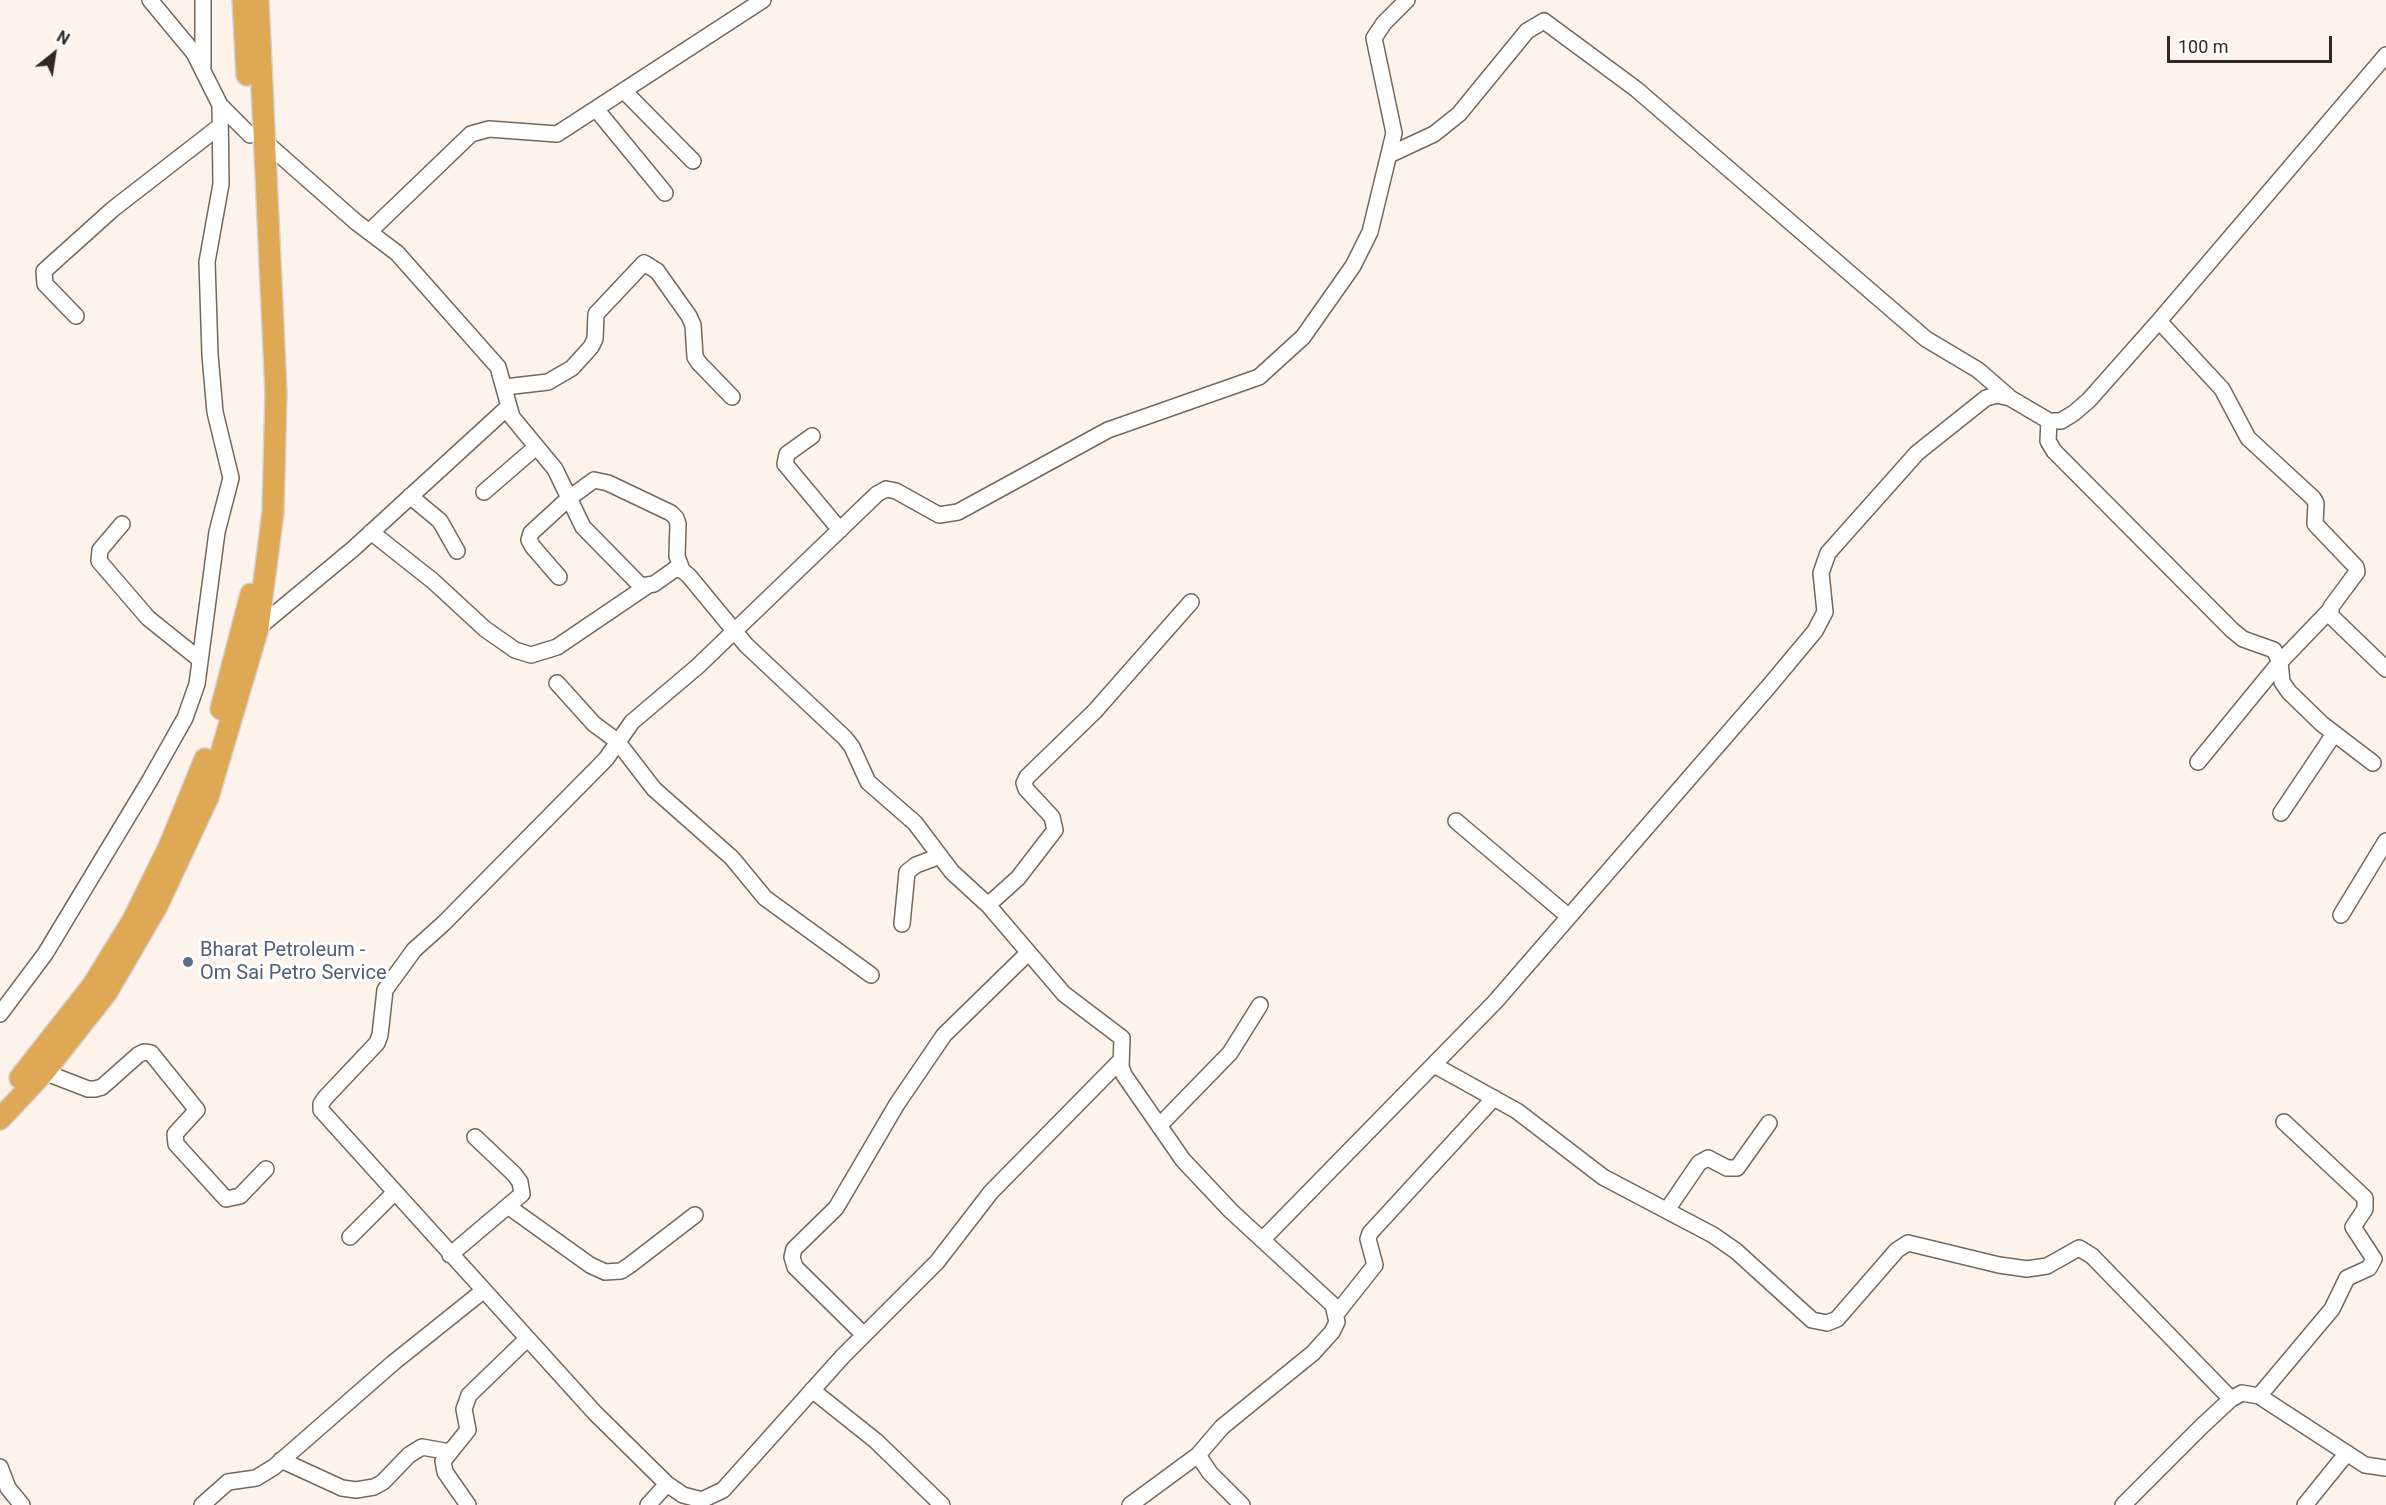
<!DOCTYPE html>
<style>
body{margin:0}
#map{position:relative;width:2386px;height:1505px;overflow:hidden;background:#fef3eb;font-family:Roboto,sans-serif}
canvas{display:block}
.north{position:absolute;left:24px;top:24px;width:60px;height:60px;-webkit-text-stroke:4px #fff;paint-order:stroke;rotate:30deg;font-size:16px;font-weight:700;line-height:24px;text-align:center;color:#2f2924}
.north::after{content:'';display:block;margin:auto;width:21px;height:27px;background:#2f2924;clip-path:polygon(50% 0,100% 100%,50% 72%,0 100%)}
.scale{position:absolute;left:2167px;top:36px;width:165px;height:27px;box-sizing:border-box;border:3px solid #2f2924;border-top:0;padding-left:8px;font-size:18px;line-height:21px;white-space:nowrap;color:#2f2924;-webkit-text-stroke:4px #fff;paint-order:stroke}
</style>
<div id="map">
<canvas width="2386" height="1505"></canvas>
<div class="north">N</div>
<div class="scale">100 m</div>
</div>
<script>
const c = document.querySelector('canvas').getContext('2d');
c.lineJoin = 'round';
const toPath = rows => new Path2D(rows.map(r => 'M' + r).join(''));
function stroke(path, color, width, dash) { c.strokeStyle = color; c.lineWidth = width; c.lineCap = dash ? 'butt' : 'round'; c.setLineDash(dash || []); c.stroke(path); }
function label(font, color, halo, rows, align = 'center') {
  c.font = font + ' Roboto,sans-serif'; c.lineWidth = 6; c.setLineDash([]); c.textBaseline = 'middle'; c.strokeStyle = halo; c.fillStyle = color; for (const [text, x, y, turn = 0] of rows) {
    c.save(); c.translate(x, y); c.rotate((+turn || 0) * Math.PI / 180); c.textAlign = isNaN(turn) ? turn : align; if (halo) c.strokeText(text, 0, 0); c.fillText(text, 0, 0); c.restore();
  }
}
const minor = toPath([
 [150,0,194,53,220,105,250,135],
 [203,0,203,67],
 [624,91,693,161],
 [596,109,665,193],
 [264,141,356,222,397,253,498,367,512,417,555,469,583,527,641,586,654,584,675,569,682,570,689,576,746,645,845,738,852,747,868,782,915,823,952,872,988,905,1064,994,1122,1038,1121,1067,1124,1075,1183,1160,1231,1211,1333,1305,1337,1322,1332,1332,1313,1353,1222,1427,1198,1455,1130,1505],
 [1389,155,1434,134,1459,114,1527,31,1544,21,1636,89,1926,339,1978,370,2008,396],
 [369,232,471,134,489,129,557,134,763,0],
 [76,316,45,284,44,271,113,209,220,126],
 [2159,321,2222,389,2248,438,2313,498,2316,503,2315,524,2356,567,2357,572,2331,607,2331,616,2386,669],
 [505,387,548,382,572,368,591,347,595,339,596,314,644,263,657,271,689,316,693,325,695,357,699,363,732,397],
 [2049,421,2048,441,2054,451,2232,630,2243,639,2274,650,2280,662,2282,682,2289,692,2322,724,2373,763],
 [812,436,787,454,785,464,840,530],
 [484,492,536,447],
 [410,496,440,521,457,551],
 [122,524,100,550,99,561,148,618,199,659],
 [371,532,433,581,485,629,515,650,531,655,557,647,647,586],
 [559,577,533,547,529,540,531,533,568,499,594,480,608,483,671,513,676,518,678,524,677,556,682,570],
 [258,628,353,549,507,408],
 [557,683,594,724,617,741,654,789,732,858,765,898,871,975],
 [2198,762,2280,662,2329,611],
 [2281,813,2334,734],
 [1456,821,1568,916],
 [988,905,1018,878,1055,830,1052,817,1026,789,1024,783,1027,777,1095,711,1191,602],
 [2341,915,2386,841],
 [902,924,907,872,916,865,940,856],
 [0,1014,45,954,150,780,185,718,197,684,217,532,231,478,215,412,210,355,207,262,221,184,220,105],
 [1121,1060,991,1192,937,1262,843,1356,723,1490,702,1500,683,1495,667,1484,595,1413,321,1110,321,1104,325,1098,377,1043,380,1035,385,990,414,950,444,923,606,759,632,722,698,666,877,494,886,489,896,491,939,515,958,512,1108,430,1259,377,1303,337,1353,266,1370,232,1394,133,1374,38,1384,23,1407,0],
 [1434,1065,1517,1111,1603,1177,1713,1235,1736,1251,1812,1320,1827,1323,1837,1319,1897,1250,1908,1243,1999,1265,2027,1269,2047,1266,2079,1248,2092,1256,2231,1399],
 [44,1072,88,1089,95,1089,102,1087,138,1055,144,1052,151,1053,197,1110,175,1134,176,1144,226,1199,240,1196,266,1169],
 [1159,1126,1230,1053,1260,1005],
 [509,1207,590,1265,605,1272,621,1271,630,1265,695,1215],
 [1667,1210,1699,1163,1708,1158,1727,1168,1737,1168,1769,1123],
 [350,1237,394,1193],
 [1263,1239,1495,1002,1770,685,1815,631,1825,612,1821,573,1828,553,1917,453,1986,398,1997,395,2010,398,2049,421,2061,421,2074,413,2089,400,2159,321,2386,55],
 [450,1255,522,1194,520,1182,514,1174,475,1137],
 [1337,1313,1375,1265,1368,1239,1370,1233,1494,1098],
 [864,1335,795,1267,792,1257,794,1249,836,1208,897,1104,944,1035,1028,953],
 [812,1390,876,1441,942,1505],
 [2259,1396,2332,1309,2347,1278,2369,1268,2374,1259,2353,1227,2365,1209,2365,1198,2284,1122],
 [1198,1455,1210,1473,1242,1505],
 [281,1460,342,1488,356,1490,374,1487,383,1482,409,1455,422,1447,450,1452],
 [0,1467,8,1488,22,1505],
 [202,1505,228,1482,256,1478,274,1467,393,1363,483,1291],
 [468,1505,445,1472,443,1461,468,1430,464,1409,469,1395,527,1339],
 [648,1505,667,1484],
 [2123,1505,2202,1426,2231,1399,2242,1393,2259,1396,2365,1465,2386,1468],
 [2305,1505,2347,1453]
]);
const highway = toPath([
 [243,0,247,75],
 [221,709,251,594],
 [20,1078,93,985,133,920,169,847,205,759],
 [0,1119,44,1072,107,992,157,906,208,797,258,628,273,512,276,393,258,0]
]);
stroke(minor, '#75675b', 18);
stroke(highway, '#d5d4d3', 24);
stroke(minor, '#fff', 15);
stroke(highway, '#dfa854', 21);
for (const [x, y, r, color] of [
 [188,962,6,"#5c6f8a"]
]) { const dot = new Path2D(); dot.arc(x, y, r, 0, 2 * Math.PI); c.fillStyle = color; c.fill(dot); stroke(dot, '#fff', 2); }
label('20px', '#4e5e75', '#fff', [
 ["Bharat Petroleum -",200,951],
 ["Om Sai Petro Service",200,974]
], 'left');
</script>
